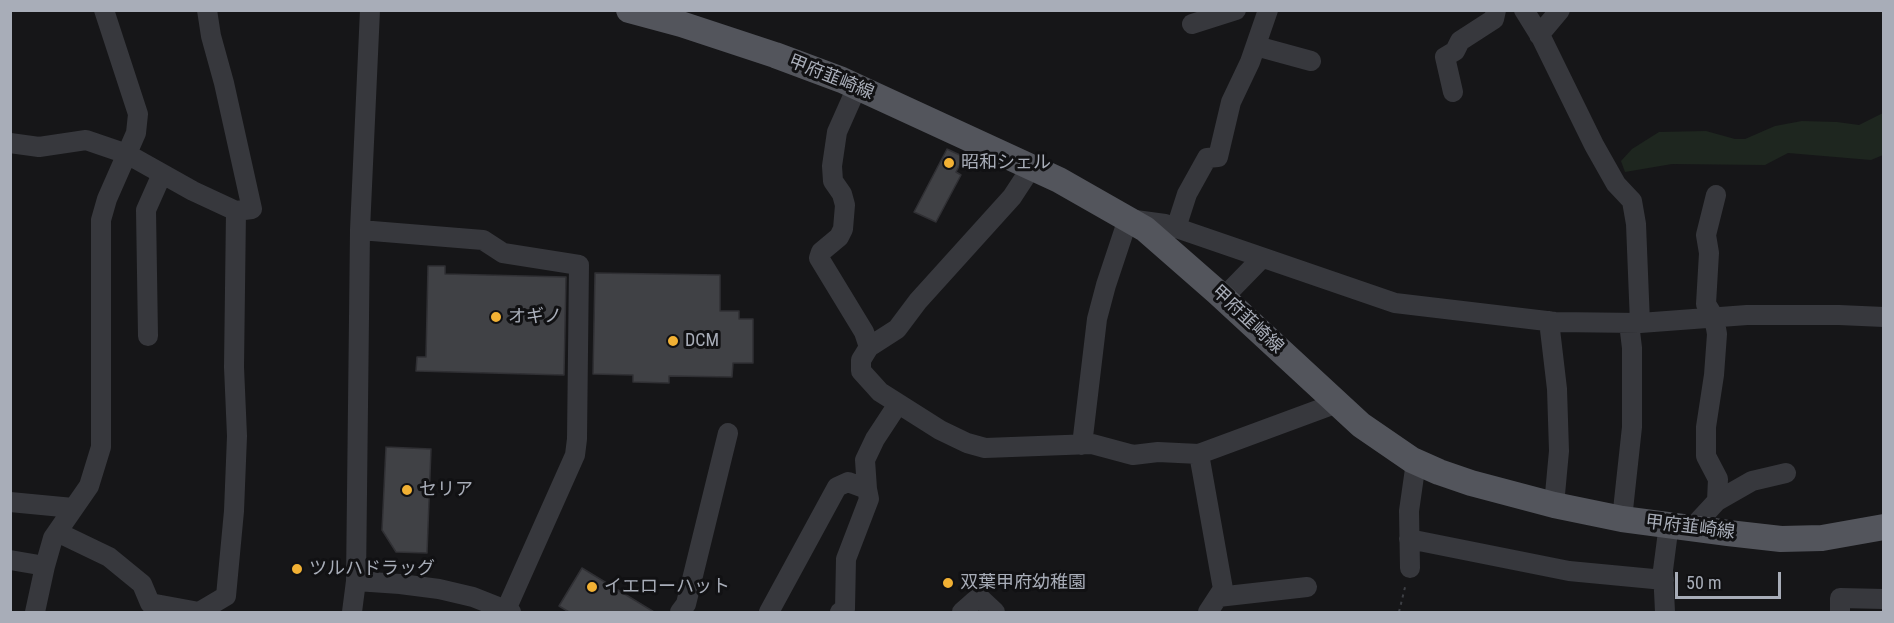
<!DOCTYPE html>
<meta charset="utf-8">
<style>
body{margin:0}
#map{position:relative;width:1894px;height:623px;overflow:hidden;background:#161618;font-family:"Roboto Condensed",sans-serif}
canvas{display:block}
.frame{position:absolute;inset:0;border:12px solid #a8adb8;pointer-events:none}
.scale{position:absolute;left:1675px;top:572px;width:106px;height:27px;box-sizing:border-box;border:3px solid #a8adb8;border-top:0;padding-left:8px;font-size:18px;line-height:21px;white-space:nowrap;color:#a8adb8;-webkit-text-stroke:4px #111113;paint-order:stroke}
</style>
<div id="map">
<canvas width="1894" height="623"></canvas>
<div class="frame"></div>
<div class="scale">50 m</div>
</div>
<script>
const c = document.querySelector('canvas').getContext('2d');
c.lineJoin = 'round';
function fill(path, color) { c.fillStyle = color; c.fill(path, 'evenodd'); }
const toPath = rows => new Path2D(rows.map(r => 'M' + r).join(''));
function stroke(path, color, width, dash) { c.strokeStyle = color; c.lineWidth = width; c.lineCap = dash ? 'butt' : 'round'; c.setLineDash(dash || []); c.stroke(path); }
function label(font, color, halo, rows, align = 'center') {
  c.font = font + ' "Roboto Condensed","Noto Sans JP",sans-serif'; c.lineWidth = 6; c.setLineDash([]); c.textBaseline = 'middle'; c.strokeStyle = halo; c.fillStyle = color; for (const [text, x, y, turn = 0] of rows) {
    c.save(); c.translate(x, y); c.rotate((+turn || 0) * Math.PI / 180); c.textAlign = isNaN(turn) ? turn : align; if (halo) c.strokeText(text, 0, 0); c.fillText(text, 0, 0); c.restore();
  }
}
fill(toPath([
 [1883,113,1883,155,1871,160,1788,153,1765,165,1672,164,1625,172,1621,161,1632,149,1659,132,1706,131,1735,139,1745,139,1775,126,1802,121,1837,122,1859,125]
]), '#1e261f');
const building = toPath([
 [947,149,964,157,956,172,961,175,936,222,914,212,947,149],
 [428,266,445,266,445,274,566,277,564,375,416,371,417,357,426,357,428,266],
 [595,273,720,275,720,311,739,311,739,319,753,319,753,363,733,363,732,377,669,376,669,383,633,382,633,375,593,374,595,273],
 [386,447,431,449,427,553,396,552,382,530,386,447],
 [582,568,654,612,569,612,559,606,582,568]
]);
fill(building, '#404145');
stroke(building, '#303034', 1.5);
stroke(toPath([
 [1399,612,1406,583]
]), '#3d3f44', 2, [3, 4.5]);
stroke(toPath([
 [207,10,211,36,224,83,252,209,236,211],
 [1524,10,1542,39,1594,145,1616,184,1632,201,1636,224,1640,323],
 [1192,24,1236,10],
 [1539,35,1560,10],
 [1256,46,1311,61],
 [857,87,837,132,832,166,833,181,842,194,845,205,843,229,839,237,821,252,819,258,864,332,869,347,861,360,861,371,880,392,940,430,967,443,985,448,1092,444,1133,455,1158,452,1199,454,1337,403],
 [1453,92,1445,57,1455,51,1460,41,1494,19,1496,10],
 [10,143,39,147,86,140,127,154,193,191,236,211,234,367,237,436,234,511,226,596,199,612,150,603,142,584,109,557,57,532],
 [1716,195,1706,235,1709,253,1706,304,1714,317,1717,334,1714,375,1706,427,1706,456,1718,479,1717,501],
 [1176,228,1187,194,1207,158,1218,157,1231,102,1250,62,1268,10],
 [360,230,483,240,503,253,579,265,577,439,575,455,505,612],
 [1223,298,1262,258],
 [1549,321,1557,389,1559,451,1554,505],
 [148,336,146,210,162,174],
 [869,347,897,329,918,301,1012,197,1031,168],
 [1082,445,1097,319,1106,285,1128,219,1165,224,1395,303,1555,322,1640,323,1747,315,1839,315,1884,317],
 [1199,454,1223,589,1208,612],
 [867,489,865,460,875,439,898,404],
 [10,502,73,508],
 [1622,519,1632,427,1632,348,1629,323],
 [1692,528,1717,501,1752,481,1786,473],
 [1409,539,1569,571,1664,580],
 [10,560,45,566],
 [1410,568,1409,511,1416,462],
 [356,581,400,584,439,589,473,597,511,612],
 [1218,597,1307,587],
 [35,612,45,566,53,538,89,486,101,447,101,220,107,199,136,133,138,114,104,10],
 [352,612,356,581,360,230,370,10],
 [680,612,686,604,728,433],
 [769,612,837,487,848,482,867,489,869,499,846,559,845,609,840,612],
 [962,612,979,597,995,612],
 [1665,612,1663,570,1669,524],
 [1840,612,1840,598,1884,599]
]), '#37383d', 20);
stroke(toPath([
 [629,10,681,24,775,55,842,80,1059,180,1145,229,1217,292,1361,425,1412,460,1439,472,1471,483,1554,505,1622,519,1728,533,1781,539,1822,538,1884,527]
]), '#53555c', 26);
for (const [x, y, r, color] of [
 [949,163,6,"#f2b134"],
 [496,317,6,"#f2b134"],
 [673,341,6,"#f2b134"],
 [407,490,6,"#f2b134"],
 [297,569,6,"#f2b134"],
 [948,583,6,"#f2b134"],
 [592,587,6,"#f2b134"]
]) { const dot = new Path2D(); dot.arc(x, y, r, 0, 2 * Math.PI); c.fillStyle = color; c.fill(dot); stroke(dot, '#111113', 2); }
label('18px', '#a8adb8', '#111113', [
 ["甲府韮崎線",831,78,22],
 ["甲府韮崎線",1247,320,43],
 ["甲府韮崎線",1690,528,7]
]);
label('18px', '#a8adb8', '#111113', [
 ["昭和シェル",961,163],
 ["オギノ",508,317],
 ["DCM",685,341],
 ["セリア",419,490],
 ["ツルハドラッグ",309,569],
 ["双葉甲府幼稚園",960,583],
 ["イエローハット",604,587]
], 'left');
</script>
